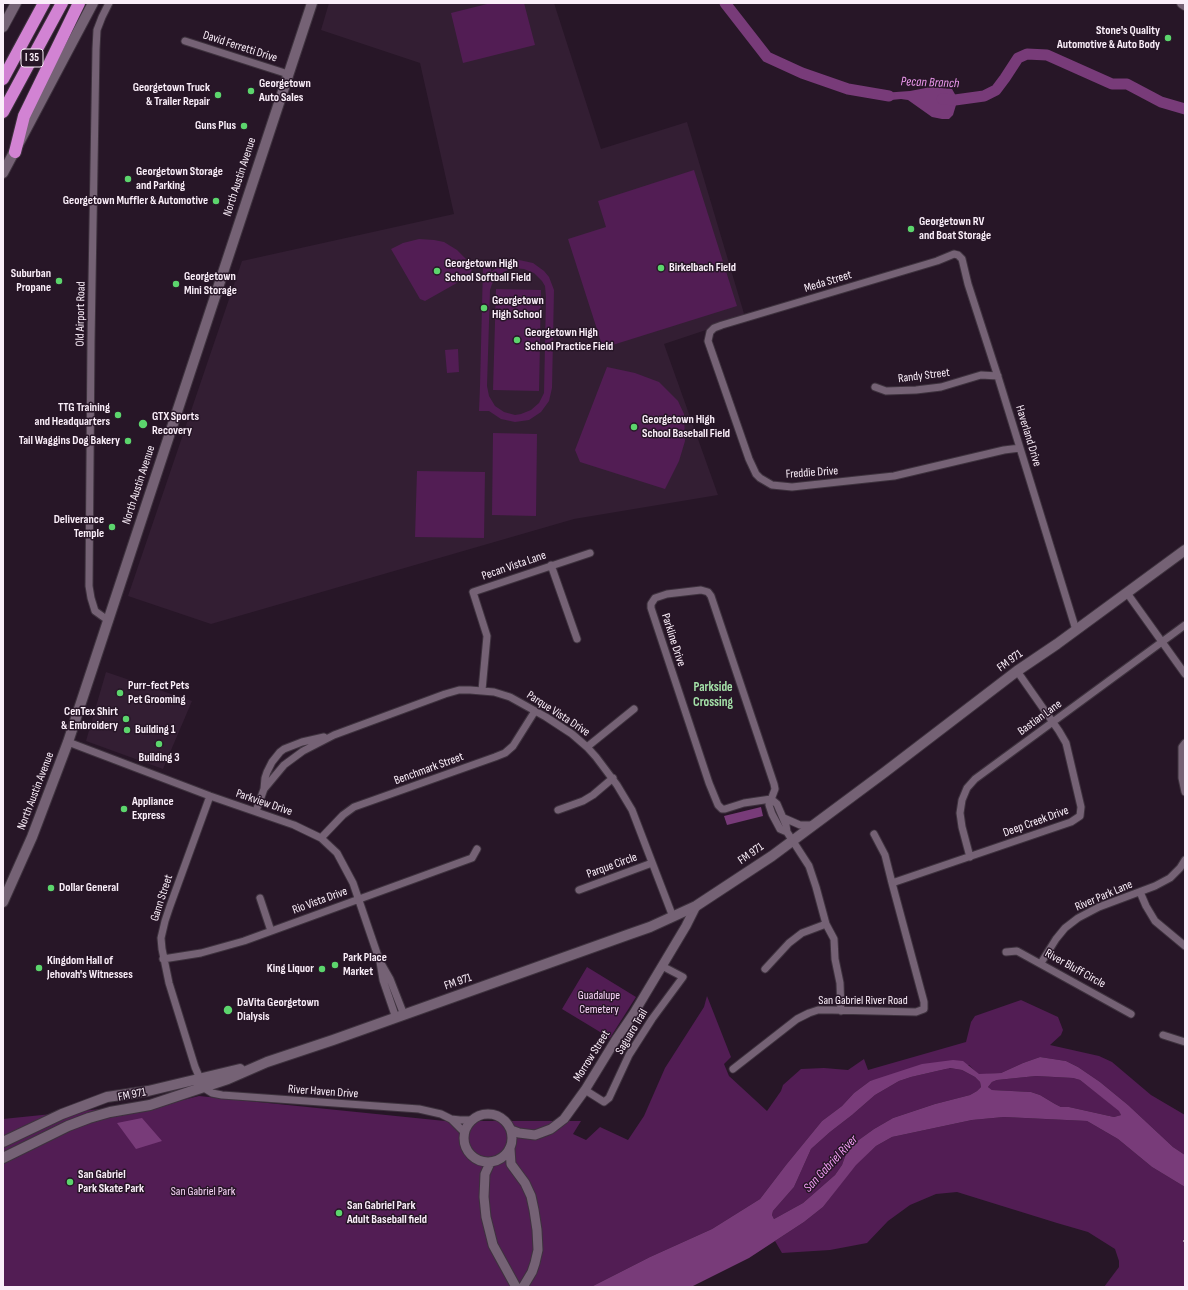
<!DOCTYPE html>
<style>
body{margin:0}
#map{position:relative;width:1188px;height:1290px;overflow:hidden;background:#271627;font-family:"Sofia Sans Condensed",sans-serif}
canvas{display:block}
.frame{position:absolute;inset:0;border:4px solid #faeef9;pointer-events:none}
</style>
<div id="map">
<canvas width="1188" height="1290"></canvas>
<div class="frame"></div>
</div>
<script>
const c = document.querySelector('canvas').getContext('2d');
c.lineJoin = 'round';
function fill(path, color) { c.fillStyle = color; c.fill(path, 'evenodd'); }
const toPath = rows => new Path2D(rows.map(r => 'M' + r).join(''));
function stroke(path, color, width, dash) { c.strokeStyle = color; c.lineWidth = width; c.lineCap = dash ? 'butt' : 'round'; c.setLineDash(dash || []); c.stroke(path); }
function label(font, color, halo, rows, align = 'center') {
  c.font = font + ' "Sofia Sans Condensed",sans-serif'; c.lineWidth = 3; c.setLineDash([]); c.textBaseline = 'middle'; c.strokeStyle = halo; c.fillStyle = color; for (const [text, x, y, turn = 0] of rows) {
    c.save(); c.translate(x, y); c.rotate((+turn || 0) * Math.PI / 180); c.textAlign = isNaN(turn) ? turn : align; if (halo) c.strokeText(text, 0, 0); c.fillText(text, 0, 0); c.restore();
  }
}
fill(toPath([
 [329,3,554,3,601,149,687,122,745,317,664,344,718,495,574,519,211,624,128,596,242,261,454,214,420,63,321,30],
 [106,672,192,701,163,769,86,741]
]), '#331e33');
fill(toPath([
 [491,3,524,3,535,45,463,63,451,13],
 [694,170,737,306,603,348,568,239,606,227,598,201],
 [419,239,434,240,444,242,457,250,467,260,472,267,471,275,425,301,420,299,391,249,403,243],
 [519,260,533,263,544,271,549,277,554,290,552,388,549,401,541,412,529,420,515,422,501,419,489,411,479,411,480,386,483,266,491,266,491,272,499,266,505,262],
 [513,268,524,269,534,273,542,281,545,286,546,297,544,393,539,403,531,410,521,414,515,415,504,412,495,406,489,396,487,386,490,290,492,284,498,275,508,270],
 [496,289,541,290,539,391,493,390],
 [458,349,459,372,447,373,445,350],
 [607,367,635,373,659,382,678,401,684,414,685,441,679,461,665,489,580,462,575,450],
 [493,433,537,434,536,516,492,515],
 [417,471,485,472,484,538,415,537],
 [587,967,636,997,610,1038,562,1009],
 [707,996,731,1057,724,1064,729,1076,767,1111,781,1091,783,1085,801,1069,824,1068,848,1070,864,1059,868,1070,966,1042,971,1022,975,1016,1021,1000,1058,1017,1063,1030,1061,1035,1050,1045,1099,1056,1112,1062,1151,1095,1185,1115,1185,1155,1173,1147,1128,1105,1100,1082,1078,1067,1066,1061,1040,1057,1023,1063,1001,1073,987,1074,978,1074,969,1065,870,1081,854,1093,842,1106,822,1121,786,1165,760,1199,712,1229,650,1257,591,1287,3,1287,3,1119,179,1101,199,1096,445,1121,581,1121,573,1134,586,1140,600,1127,628,1140,644,1116,665,1068,704,1007],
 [950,1068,962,1070,975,1077,980,1082,981,1087,977,1091,970,1095,935,1104,893,1118,874,1129,849,1147,847,1151,842,1165,835,1175,803,1203,774,1219,772,1215,773,1211,794,1187,811,1149,830,1132,852,1115,875,1095,899,1081,911,1077],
 [1036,1076,1073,1078,1080,1080,1120,1111,1121,1115,1114,1117,1069,1107,1061,1107,1055,1104,1040,1095,1031,1092,992,1090,988,1087,992,1082,997,1080],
 [1004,1117,1087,1121,1118,1139,1152,1167,1185,1187,1185,1287,1104,1287,1119,1267,1119,1261,1115,1249,1088,1232,1057,1223,957,1192,936,1194,910,1205,888,1221,867,1243,830,1250,782,1253,775,1241,804,1222,823,1207,855,1165,876,1146,892,1137,972,1120]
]), '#521d54');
fill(toPath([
 [931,87,952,89,956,96,956,105,953,115,949,119,942,119,932,117,908,100,901,99,891,100,868,94,910,91],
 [761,807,763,816,727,825,724,816],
 [1040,1057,1066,1061,1078,1067,1100,1082,1128,1105,1173,1147,1185,1155,1185,1187,1152,1167,1118,1139,1087,1121,1004,1117,972,1120,892,1137,876,1146,856,1165,823,1207,804,1222,749,1258,691,1287,591,1287,650,1257,712,1229,760,1199,786,1165,822,1121,842,1106,854,1093,870,1081,922,1064,953,1060,963,1061,979,1074,1001,1073,1023,1063],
 [950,1068,962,1070,975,1077,980,1082,981,1087,977,1091,970,1095,935,1104,893,1118,874,1129,849,1147,847,1151,842,1165,835,1175,803,1203,774,1219,772,1215,773,1211,794,1187,811,1149,830,1132,852,1115,875,1095,899,1081,911,1077],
 [1036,1076,1073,1078,1080,1080,1119,1111,1121,1115,1114,1117,1069,1107,1061,1107,1055,1104,1040,1095,1031,1092,992,1090,988,1087,992,1082,997,1080],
 [142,1118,162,1141,136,1149,117,1123]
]), '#783b79');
stroke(toPath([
 [725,3,767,57,802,73,848,89,889,96],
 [942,99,955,100,984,96,996,90,1005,78,1018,58,1027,54,1047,55,1112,84,1127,84,1161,102,1185,109]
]), '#783b79', 11);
const minor = toPath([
 [185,41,288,74],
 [875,387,886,391,916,390,941,387,981,375,998,376],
 [1020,448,1004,450,894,476,792,487,772,485,760,478,756,474,749,459,708,341,710,332,714,328,722,325,937,261,954,254,958,255,962,259,968,284,999,380,1020,448,1076,630],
 [551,565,577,639],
 [1127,593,1185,674],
 [109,621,95,611,91,598,89,586,91,341,96,49,97,30,102,17,109,3],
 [482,690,487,636,473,592,590,553],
 [68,742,210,796,294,825,321,838,337,853,353,883,380,962,383,980,396,1018],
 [1185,743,1182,747,1182,778,1185,792],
 [587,747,634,709],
 [264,789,265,778,267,772,272,762,280,752,284,749,302,742,324,737],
 [210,796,170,906,165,921,161,938,162,949,169,983,195,1067,204,1088,212,1093,222,1095,419,1109,441,1114,451,1119,460,1120,471,1120],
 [771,799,744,803,725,809,722,809,718,805,709,783,651,608,651,604,655,598,667,594,701,590,708,592,711,596,774,784,775,789,769,805,772,814,780,829,787,832],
 [771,799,777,804,786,825,787,832,809,866,816,887,826,924,834,939,835,959,840,983,841,1011],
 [558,810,583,801,593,795,613,778],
 [256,811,264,789,284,765,303,751,334,735,445,694,459,690,470,690,494,692,510,697,546,717,572,734,587,747,596,757,617,785,632,810,673,917],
 [784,818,800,825,814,825],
 [321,838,343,815,354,807,495,757,505,753,513,746,535,711],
 [970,857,962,827,960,813,962,800,967,788,975,779,1185,625],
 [892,883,1071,822,1080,816,1081,807,1066,743,1059,731,1017,671],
 [579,890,652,863],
 [1140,892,1146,906,1155,921,1185,946],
 [260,898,271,931],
 [1006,952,1017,951,1131,1014],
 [163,959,201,953,244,941,472,858,477,849],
 [1041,963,1056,939,1065,928,1078,918,1099,907,1155,886,1170,878,1180,868,1185,860],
 [382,965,390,979,404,1015],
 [765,969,789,943,802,933,826,924],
 [1163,1035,1185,1042],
 [733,1069,797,1019,809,1013,818,1010,832,1010,916,1012,924,1009,924,1002,892,883,885,855,874,834],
 [585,1090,604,1102,609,1098,629,1055,652,1019,683,977,662,966],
 [451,1119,464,1132]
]);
const tertiary = toPath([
 '464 1138a24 24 0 1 1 48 0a24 24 0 1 1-48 0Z',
 [511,1130,519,1133,535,1135,551,1129,564,1119,585,1090,615,1041,634,1013,686,926,696,906],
 [510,1149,511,1164,525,1183,531,1196,534,1210,537,1230,538,1250,535,1263,532,1272,523,1287],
 [490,1163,485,1174,484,1197,486,1217,493,1245,516,1287]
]);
const secondary = toPath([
 [1182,3,1185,5],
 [3,27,16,3],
 [3,173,93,3],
 [3,902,32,837,68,742,312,3],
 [3,1142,62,1114,107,1097,148,1091,240,1069],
 [3,1158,68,1126,89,1118,110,1112,150,1105,228,1079,267,1062,333,1040,630,934,650,927,696,906,772,856,885,772,1017,671,1057,644,1185,550]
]);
const motorway = toPath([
 [3,79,44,3],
 [3,112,62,3],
 [15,152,24,116,79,3]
]);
stroke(minor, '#3e323e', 9);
stroke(tertiary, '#3e323e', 11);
stroke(secondary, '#3e323e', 12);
stroke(motorway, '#3e323e', 14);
stroke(minor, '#756275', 7);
stroke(tertiary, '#756275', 9);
stroke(secondary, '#756275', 10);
stroke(motorway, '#d283d3', 12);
stroke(toPath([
 [1184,1241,1185,1241]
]), '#ab9daa', 2);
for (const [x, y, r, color] of [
 [1168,38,4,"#5cd56d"],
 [251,91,4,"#5cd56d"],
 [218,95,4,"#5cd56d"],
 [244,126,4,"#5cd56d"],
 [128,179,4,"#5cd56d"],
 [216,201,4,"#5cd56d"],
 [911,229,4,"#5cd56d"],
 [661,268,4,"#5cd56d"],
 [437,271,4,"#5cd56d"],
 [59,281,4,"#5cd56d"],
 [176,284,4,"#5cd56d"],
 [484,308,4,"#5cd56d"],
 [517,340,4,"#5cd56d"],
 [118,415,4,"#5cd56d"],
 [143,424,5,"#5cd56d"],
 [634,427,4,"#5cd56d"],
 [128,441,4,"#5cd56d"],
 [112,527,4,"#5cd56d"],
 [120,693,4,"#5cd56d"],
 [126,719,4,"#5cd56d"],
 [127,730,4,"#5cd56d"],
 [159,744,4,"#5cd56d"],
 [124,809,4,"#5cd56d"],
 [51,888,4,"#5cd56d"],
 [335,965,4,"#5cd56d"],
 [39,968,4,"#5cd56d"],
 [322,969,4,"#5cd56d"],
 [228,1010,5,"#5cd56d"],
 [70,1182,4,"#5cd56d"],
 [339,1213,4,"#5cd56d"]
]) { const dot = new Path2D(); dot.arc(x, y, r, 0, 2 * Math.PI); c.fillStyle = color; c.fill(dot); stroke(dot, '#271627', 1.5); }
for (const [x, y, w] of [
 [32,58,22]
]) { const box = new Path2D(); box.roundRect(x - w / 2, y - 9, w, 18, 3); c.fillStyle = '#271627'; c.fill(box); stroke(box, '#faeef9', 1); }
label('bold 11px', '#faeef9', null, [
 ["I 35",32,58]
]);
label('bold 12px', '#faeef9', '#271627', [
 ["Stone's Quality",1160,31,"right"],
 ["Automotive & Auto Body",1160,45,"right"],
 ["Georgetown",259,84],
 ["Auto Sales",259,98],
 ["Georgetown Truck",210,88,"right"],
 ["& Trailer Repair",210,102,"right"],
 ["Guns Plus",236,126,"right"],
 ["Georgetown Storage",136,172],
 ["and Parking",136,186],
 ["Georgetown Muffler & Automotive",208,201,"right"],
 ["Georgetown RV",919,222],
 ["and Boat Storage",919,236],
 ["Georgetown High",445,264],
 ["School Softball Field",445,278],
 ["Birkelbach Field",669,268],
 ["Suburban",51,274,"right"],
 ["Propane",51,288,"right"],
 ["Georgetown",184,277],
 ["Mini Storage",184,291],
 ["Georgetown",492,301],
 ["High School",492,315],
 ["Georgetown High",525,333],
 ["School Practice Field",525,347],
 ["TTG Training",110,408,"right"],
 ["and Headquarters",110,422,"right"],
 ["GTX Sports",152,417],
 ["Recovery",152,431],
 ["Georgetown High",642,420],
 ["School Baseball Field",642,434],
 ["Tail Waggins Dog Bakery",120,441,"right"],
 ["Deliverance",104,520,"right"],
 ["Temple",104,534,"right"],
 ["Purr-fect Pets",128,686],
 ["Pet Grooming",128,700],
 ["CenTex Shirt",118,712,"right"],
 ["& Embroidery",118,726,"right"],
 ["Building 1",135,730],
 ["Building 3",159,758,"center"],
 ["Appliance",132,802],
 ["Express",132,816],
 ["Dollar General",59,888],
 ["Park Place",343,958],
 ["Market",343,972],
 ["Kingdom Hall of",47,961],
 ["Jehovah's Witnesses",47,975],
 ["King Liquor",314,969,"right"],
 ["DaVita Georgetown",237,1003],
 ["Dialysis",237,1017],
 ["San Gabriel",78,1175],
 ["Park Skate Park",78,1189],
 ["San Gabriel Park",347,1206],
 ["Adult Baseball field",347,1220]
], 'left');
label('12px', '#faeef9', '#271627', [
 ["David Ferretti Drive",240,47,18],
 ["North Austin Avenue",240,177,-72],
 ["Meda Street",828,282,-17],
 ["Old Airport Road",81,314,-89],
 ["Randy Street",924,376,-7],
 ["Haverland Drive",1028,436,73],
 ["Freddie Drive",812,473,-4],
 ["North Austin Avenue",139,485,-72],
 ["Pecan Vista Lane",514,566,-19],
 ["Parkline Drive",673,640,72],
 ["FM 971",1010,661,-36],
 ["Parque Vista Drive",558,714,33],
 ["Bastian Lane",1040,718,-36],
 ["Benchmark Street",429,769,-20],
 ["North Austin Avenue",36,791,-69],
 ["Parkview Drive",264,803,19],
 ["Deep Creek Drive",1036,822,-20],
 ["FM 971",751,854,-35],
 ["Parque Circle",612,866,-20],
 ["River Park Lane",1104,896,-23],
 ["Gann Street",162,898,-72],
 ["Rio Vista Drive",320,901,-20],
 ["River Bluff Circle",1075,969,29],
 ["FM 971",458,982,-19],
 ["San Gabriel River Road",863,1001],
 ["Saguaro Trail",632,1032,-59],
 ["Morrow Street",592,1056,-58],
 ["River Haven Drive",323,1092,4],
 ["FM 971",132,1095,-11]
]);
label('12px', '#fad7fa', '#271627', [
 ["Guadalupe",599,996],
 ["Cemetery",599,1010],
 ["San Gabriel Park",203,1192]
]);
label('italic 13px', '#f29cf3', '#271627', [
 ["Pecan Branch",930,83,2],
 ["San Gabriel River",831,1164,-47]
]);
label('bold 13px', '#a4e1a8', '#271627', [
 ["Parkside",713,688],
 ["Crossing",713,703]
]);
</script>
